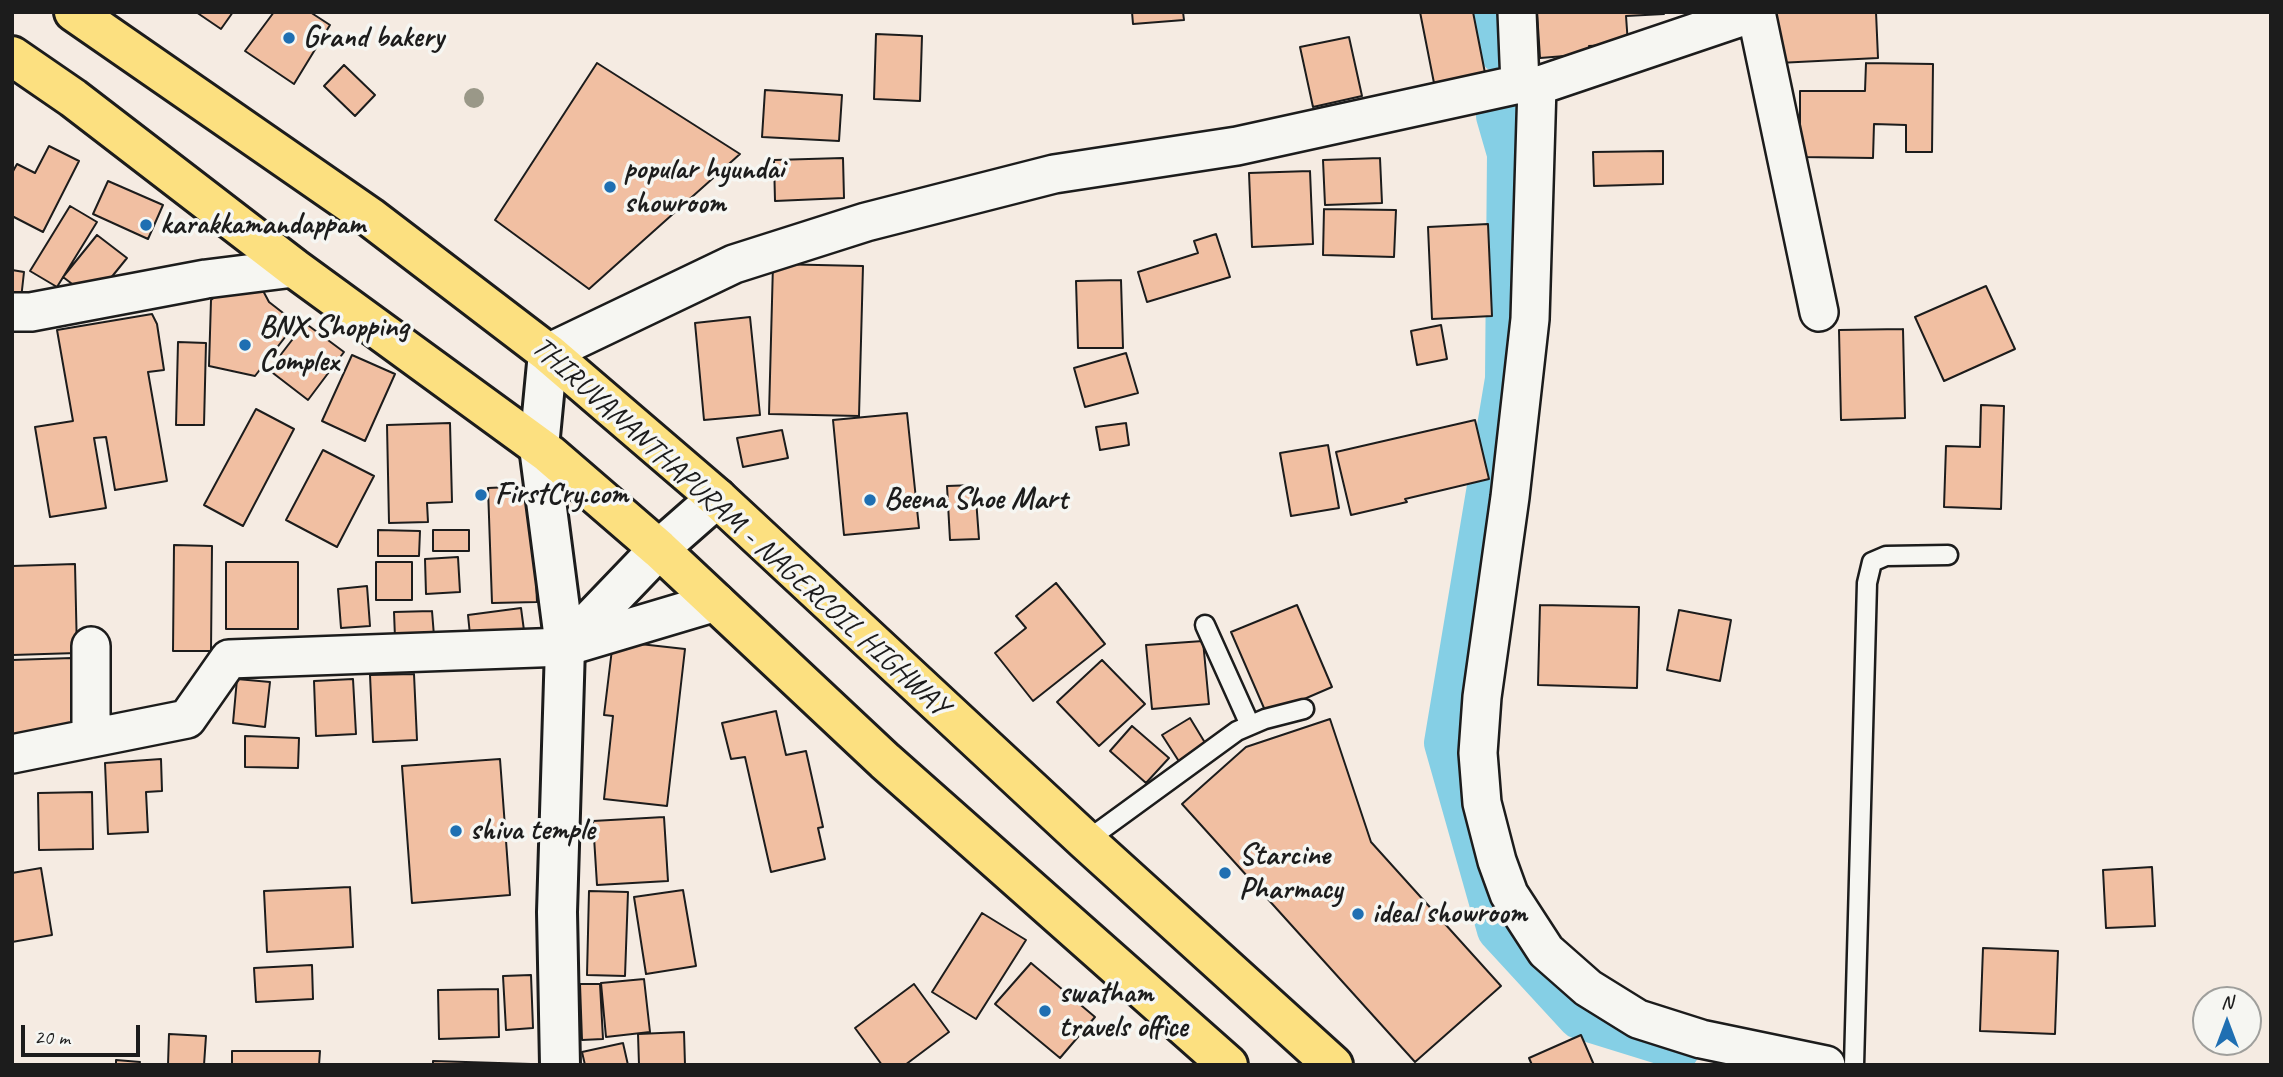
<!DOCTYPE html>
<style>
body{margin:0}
#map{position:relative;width:2283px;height:1077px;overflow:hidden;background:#f5ebe2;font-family:Caveat,sans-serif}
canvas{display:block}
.frame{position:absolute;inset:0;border:14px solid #1c1c1c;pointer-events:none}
.north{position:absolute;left:2192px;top:986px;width:70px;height:70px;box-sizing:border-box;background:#f6f6f2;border:2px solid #9f9f9c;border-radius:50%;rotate:0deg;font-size:19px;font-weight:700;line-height:28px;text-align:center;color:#1c1c1c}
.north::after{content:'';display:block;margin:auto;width:24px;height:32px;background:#1f6fb2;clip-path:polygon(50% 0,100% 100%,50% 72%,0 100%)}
.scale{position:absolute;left:21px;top:1025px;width:119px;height:32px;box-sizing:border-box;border:4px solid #1c1c1c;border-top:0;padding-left:9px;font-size:21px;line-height:24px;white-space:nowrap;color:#1c1c1c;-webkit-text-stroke:5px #f6f6f2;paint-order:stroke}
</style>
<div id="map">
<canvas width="2283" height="1077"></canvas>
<div class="frame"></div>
<div class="north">N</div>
<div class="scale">20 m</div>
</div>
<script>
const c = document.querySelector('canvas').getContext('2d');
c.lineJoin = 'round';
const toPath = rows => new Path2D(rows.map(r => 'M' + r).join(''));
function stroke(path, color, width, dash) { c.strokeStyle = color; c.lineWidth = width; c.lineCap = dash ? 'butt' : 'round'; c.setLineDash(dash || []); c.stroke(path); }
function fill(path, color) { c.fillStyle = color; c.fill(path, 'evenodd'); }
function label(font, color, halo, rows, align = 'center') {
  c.font = font + ' Caveat,sans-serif'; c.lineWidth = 7; c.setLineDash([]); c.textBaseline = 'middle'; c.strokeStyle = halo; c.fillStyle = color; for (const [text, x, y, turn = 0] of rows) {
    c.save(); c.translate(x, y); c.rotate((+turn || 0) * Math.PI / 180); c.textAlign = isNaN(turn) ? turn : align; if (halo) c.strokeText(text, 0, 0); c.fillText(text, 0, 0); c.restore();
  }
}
stroke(toPath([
 [1490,12,1500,52],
 [1497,116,1508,154,1506,379,1445,743,1498,930,1579,1018,1679,1049]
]), '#85cfe5', 42);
const building = toPath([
 [196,12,233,12,221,29,196,12],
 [274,12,310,12,330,25,294,84,245,51,274,12],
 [1132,12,1183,12,1184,20,1133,24,1132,12],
 [1420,12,1473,12,1485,73,1434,83,1420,12],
 [1537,12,1664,12,1664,14,1626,16,1628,44,1589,46,1590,54,1540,58,1537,12],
 [1776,12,1876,12,1878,58,1778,63,1776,12],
 [876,34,922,36,920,101,874,99,876,34],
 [1349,37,1362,96,1313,107,1300,47,1349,37],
 [597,63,740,154,589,289,495,220,597,63],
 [1866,63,1933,64,1932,152,1906,152,1906,125,1874,124,1873,158,1800,157,1800,91,1865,91,1866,63],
 [344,65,375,95,355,116,324,86,344,65],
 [765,90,842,95,839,141,762,137,765,90],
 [49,146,79,161,43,232,12,216,12,173,17,164,35,173,49,146],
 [1663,151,1663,184,1594,186,1593,152,1663,151],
 [843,158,844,198,775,201,774,160,843,158],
 [1380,158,1382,203,1325,205,1323,160,1380,158],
 [1310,171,1313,244,1252,247,1249,173,1310,171],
 [108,181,163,205,148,239,93,214,108,181],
 [70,206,97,222,57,287,30,271,70,206],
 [1324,209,1396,210,1394,257,1323,255,1324,209],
 [1488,224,1492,316,1432,319,1428,227,1488,224],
 [1216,234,1230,277,1147,302,1138,272,1198,253,1194,241,1216,234],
 [97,235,127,258,93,300,63,277,97,235],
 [773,264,863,266,859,416,769,414,773,264],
 [12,270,24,272,20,308,12,307,12,270],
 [1121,280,1123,348,1078,348,1076,281,1121,280],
 [231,283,260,285,269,302,296,323,255,376,209,366,211,300,231,283],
 [1986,286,2015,349,1944,381,1915,317,1986,286],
 [152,314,157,324,164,370,148,372,167,481,115,490,106,437,94,438,106,508,50,517,35,427,73,421,57,330,152,314],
 [750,317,760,415,704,420,695,323,750,317],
 [305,323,344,352,308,400,269,370,305,323],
 [1441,325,1447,359,1417,365,1411,331,1441,325],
 [1903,329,1905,418,1841,420,1839,330,1903,329],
 [178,342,206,343,204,425,176,425,178,342],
 [1126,353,1138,393,1085,407,1074,368,1126,353],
 [352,355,395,374,365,441,322,421,352,355],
 [1981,405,2004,406,2001,509,1944,507,1946,446,1980,447,1981,405],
 [256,409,294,429,243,526,204,505,256,409],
 [907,413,919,528,844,535,833,420,907,413],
 [1475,420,1489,479,1405,499,1407,502,1351,515,1336,452,1475,420],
 [450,423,452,502,427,503,428,522,389,523,387,425,450,423],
 [1126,423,1129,445,1100,450,1096,427,1126,423],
 [782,430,788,458,743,467,737,438,782,430],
 [1328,445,1339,508,1291,516,1280,453,1328,445],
 [323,450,374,476,337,547,286,520,323,450],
 [975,485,979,539,950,540,947,486,975,485],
 [532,486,537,602,492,603,488,488,532,486],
 [378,530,420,531,419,556,378,556,378,530],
 [433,530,469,530,469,551,433,551,433,530],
 [174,545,212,546,211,651,173,651,174,545],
 [458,557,460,592,426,594,425,559,458,557],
 [226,562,298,562,298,629,226,629,226,562],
 [376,562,412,562,412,600,376,600,376,562],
 [75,564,77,653,12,655,12,566,75,564],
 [1056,583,1105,644,1033,701,995,653,1026,628,1016,616,1056,583],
 [367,586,370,626,341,628,338,589,367,586],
 [1297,605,1332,687,1267,715,1231,632,1297,605],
 [1540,605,1639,607,1637,688,1538,685,1540,605],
 [521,608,525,638,471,645,468,615,521,608],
 [1679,610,1731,620,1720,681,1667,670,1679,610],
 [432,611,434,636,395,638,394,612,432,611],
 [613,641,685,649,667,806,604,799,613,716,604,715,613,641],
 [1203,641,1209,704,1152,709,1146,645,1203,641],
 [72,658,72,734,12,737,12,660,72,658],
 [1102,660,1145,704,1099,746,1057,702,1102,660],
 [414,674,417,740,373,742,370,675,414,674],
 [237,679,270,682,265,727,233,723,237,679],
 [353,679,356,734,316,736,314,681,353,679],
 [776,711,786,755,806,751,823,827,818,828,825,859,771,872,745,757,731,759,722,723,776,711],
 [1190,718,1207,746,1180,763,1162,735,1190,718],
 [1330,719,1371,842,1501,986,1415,1062,1182,804,1246,747,1330,719],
 [1132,726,1169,758,1146,783,1110,751,1132,726],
 [245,736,299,738,298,768,245,767,245,736],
 [161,759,162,791,146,792,148,832,108,834,105,763,161,759],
 [500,759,510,895,412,903,402,766,500,759],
 [92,792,93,849,39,850,38,793,92,792],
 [664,817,668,881,597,885,593,821,664,817],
 [2152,867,2155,926,2106,928,2103,870,2152,867],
 [41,868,52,935,12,942,12,873,41,868],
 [350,887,353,947,267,952,264,891,350,887],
 [683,890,696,966,646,974,634,897,683,890],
 [589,891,628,892,625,976,587,975,589,891],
 [982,913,1026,940,976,1019,932,992,982,913],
 [1983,948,2058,951,2055,1034,1980,1031,1983,948],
 [1031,963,1095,1017,1060,1058,995,1004,1031,963],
 [312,965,313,999,256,1002,254,968,312,965],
 [531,975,533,1028,506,1030,503,976,531,975],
 [644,979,650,1032,606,1037,601,983,644,979],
 [580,984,600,984,603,1039,582,1040,580,984],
 [914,984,949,1032,905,1065,882,1065,855,1028,914,984],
 [498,989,499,1037,439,1039,438,990,498,989],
 [684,1032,685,1065,639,1065,638,1034,684,1032],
 [169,1034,206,1036,204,1065,168,1065,169,1034],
 [1581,1035,1594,1065,1532,1065,1529,1058,1581,1035],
 [623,1043,628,1065,585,1065,582,1052,623,1043],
 [232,1051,320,1051,319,1065,232,1065,232,1051],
 [116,1060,140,1062,139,1065,116,1065,116,1060],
 [433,1061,531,1064,531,1065,433,1065,433,1061]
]);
fill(building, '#f1bfa2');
stroke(building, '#1c1c1c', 2);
const lane = toPath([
 [1205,625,1250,725],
 [1086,841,1237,731,1265,719,1304,709],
 [1854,1065,1867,583,1872,562,1886,556,1948,555]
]);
const street = toPath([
 [1517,12,1520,84],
 [1756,12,1819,312],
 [1537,86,1530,319,1510,497,1482,697,1478,753,1482,803,1497,861,1509,894,1546,951,1588,988,1638,1019,1701,1039,1826,1065],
 [12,312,31,312,206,279,294,268],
 [548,353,734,264,866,222,1054,174,1237,146,1520,84,1537,86,1756,12],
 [91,738,91,646],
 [12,754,187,719,229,659,565,647,716,602]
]);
const secondary = toPath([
 [548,353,539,447,565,647],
 [560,1065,557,912,565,647,659,549,717,498]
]);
const primary = toPath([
 [74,12,370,217,548,353,717,498,1086,841,1333,1065],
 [12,56,73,98,294,268,549,454,659,549,885,761,1228,1065]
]);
stroke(lane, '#1c1c1c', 23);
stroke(street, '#1c1c1c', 42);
stroke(secondary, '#1c1c1c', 44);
stroke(primary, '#1c1c1c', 44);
stroke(lane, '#f6f6f2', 18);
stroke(street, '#f6f6f2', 37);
stroke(secondary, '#f6f6f2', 38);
stroke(primary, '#fce080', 38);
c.fillStyle = '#9a9888';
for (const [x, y] of [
 [474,98]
]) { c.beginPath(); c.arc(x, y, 10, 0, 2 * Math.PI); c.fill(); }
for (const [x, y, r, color] of [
 [289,38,7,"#1f6fb2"],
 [610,187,7,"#1f6fb2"],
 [146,225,7,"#1f6fb2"],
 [245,345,7,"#1f6fb2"],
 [481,495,7,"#1f6fb2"],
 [870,500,7,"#1f6fb2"],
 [456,831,7,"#1f6fb2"],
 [1225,873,7,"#1f6fb2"],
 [1358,914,7,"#1f6fb2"],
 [1045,1011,7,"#1f6fb2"]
]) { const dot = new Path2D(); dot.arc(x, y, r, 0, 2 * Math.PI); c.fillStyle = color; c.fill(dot); stroke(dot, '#f6f6f2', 2.5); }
label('bold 30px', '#1c1c1c', '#f6f6f2', [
 ["Grand bakery",303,38],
 ["popular hyundai",624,170],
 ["showroom",624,204],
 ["karakkamandappam",160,225],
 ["BNX Shopping",259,328],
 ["Complex",259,362],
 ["FirstCry.com",495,495],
 ["Beena Shoe Mart",884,500],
 ["shiva temple",470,831],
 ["Starcine",1239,856],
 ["Pharmacy",1239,890],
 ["ideal showroom",1372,914],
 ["swatham",1059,994],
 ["travels office",1059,1028]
], 'left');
label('30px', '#1c1c1c', '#f6f6f2', [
 ["THIRUVANANTHAPURAM - NAGERCOIL HIGHWAY",740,527,42]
]);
</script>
